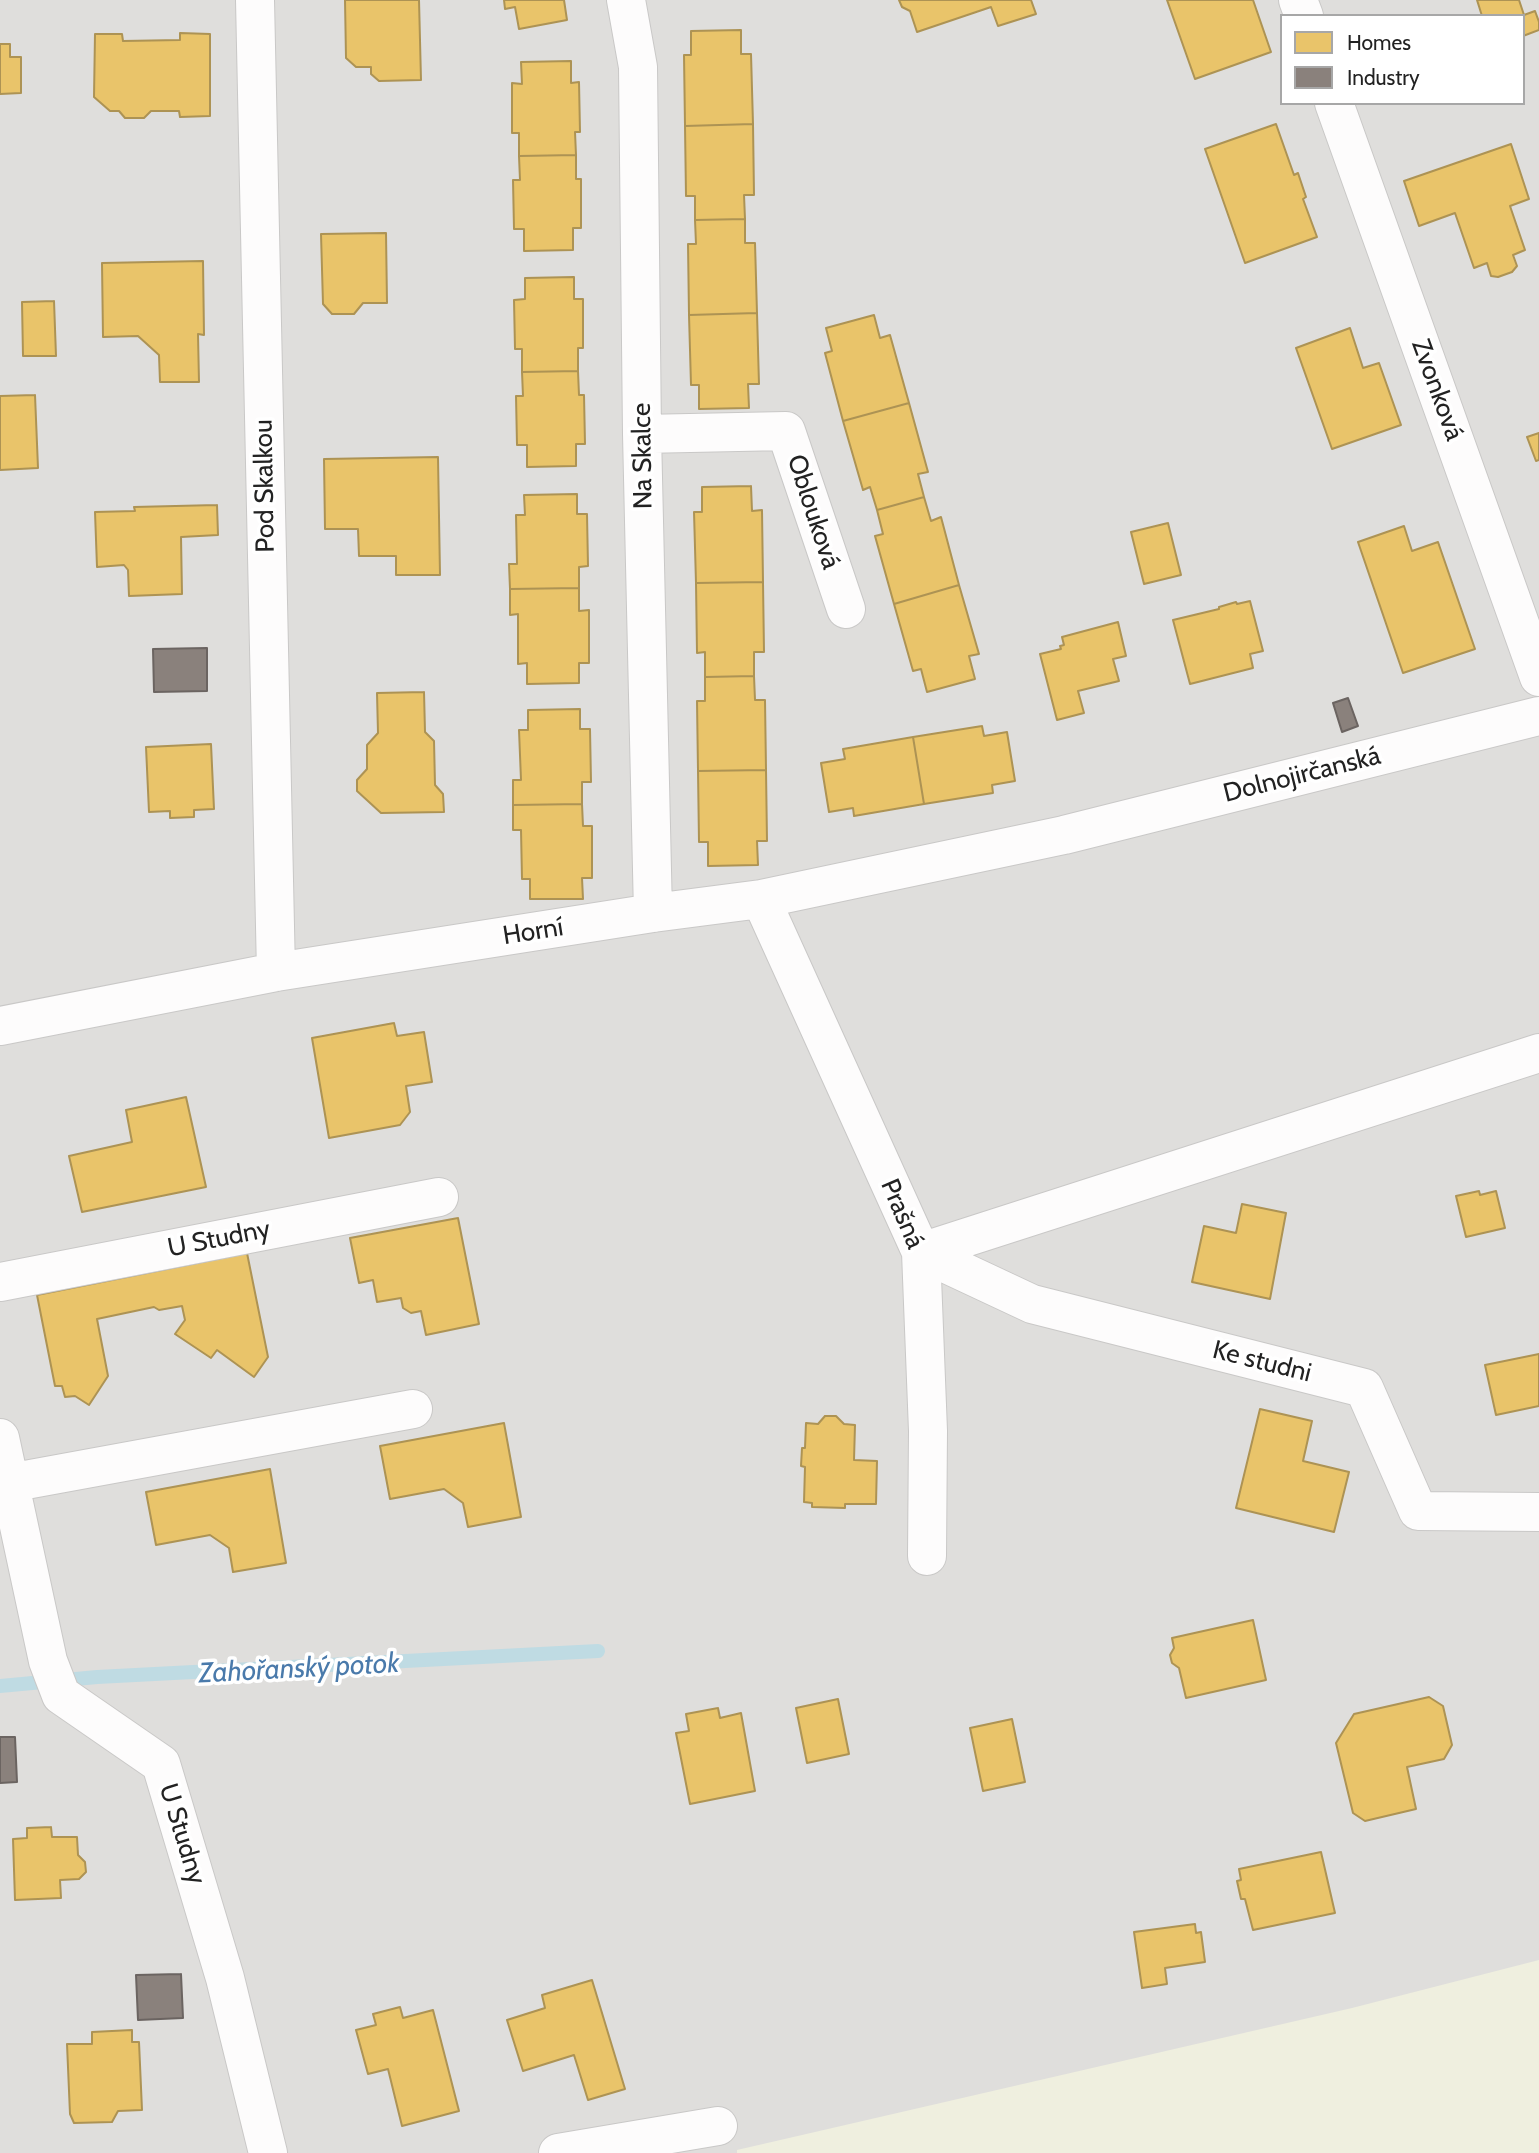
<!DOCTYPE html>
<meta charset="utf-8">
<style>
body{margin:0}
#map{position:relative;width:1539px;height:2153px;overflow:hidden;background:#f0eeeb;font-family:Cabin,sans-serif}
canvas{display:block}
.legend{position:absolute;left:1280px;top:14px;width:245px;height:91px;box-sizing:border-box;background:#fff;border:2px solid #a7a7a7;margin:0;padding:9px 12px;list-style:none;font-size:21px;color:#222}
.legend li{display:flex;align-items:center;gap:14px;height:35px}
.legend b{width:35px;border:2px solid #a7a7a7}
</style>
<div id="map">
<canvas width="1539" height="2153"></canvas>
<ul class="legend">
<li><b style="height:19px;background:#e9c46a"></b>Homes</li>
<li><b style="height:19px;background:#8a817c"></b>Industry</li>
</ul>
</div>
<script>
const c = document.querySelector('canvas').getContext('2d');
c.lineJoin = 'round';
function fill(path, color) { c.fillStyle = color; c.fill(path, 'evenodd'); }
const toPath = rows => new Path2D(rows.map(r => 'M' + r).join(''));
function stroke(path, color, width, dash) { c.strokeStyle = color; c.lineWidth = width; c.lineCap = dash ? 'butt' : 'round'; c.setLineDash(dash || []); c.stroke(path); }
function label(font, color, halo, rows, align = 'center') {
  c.font = font + ' Cabin,sans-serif'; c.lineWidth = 7; c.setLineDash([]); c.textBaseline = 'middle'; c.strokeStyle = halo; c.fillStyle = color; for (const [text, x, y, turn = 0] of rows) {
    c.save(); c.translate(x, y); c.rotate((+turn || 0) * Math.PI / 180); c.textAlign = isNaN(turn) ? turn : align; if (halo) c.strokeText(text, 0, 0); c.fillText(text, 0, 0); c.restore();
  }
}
fill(toPath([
 [0,0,1539,0,1539,2153,0,2153],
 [1282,16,1523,16,1523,103,1282,103]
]), '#dfdedc');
fill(toPath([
 [1539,1960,1539,2153,737,2153,737,2150,1352,2008]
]), '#efefdf');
const homes = toPath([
 [345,0,419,0,421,80,379,81,371,74,371,67,356,67,346,58,345,0],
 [504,0,564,0,567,20,519,29,515,7,505,9,504,0],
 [899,0,1031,0,1036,14,998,26,991,7,917,32,910,11,902,7,899,0],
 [1167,0,1253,0,1271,52,1195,79,1167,0],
 [1477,0,1519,0,1524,15,1535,11,1539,22,1539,30,1523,36,1523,16,1482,16,1477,0],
 [741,30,741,54,751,54,753,124,685,126,684,55,691,55,691,31,741,30],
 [180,33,210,34,210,116,180,117,179,111,151,111,144,118,125,118,119,111,110,111,94,97,95,34,122,34,123,41,180,40,180,33],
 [0,44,10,44,10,57,21,57,21,93,0,94,0,44],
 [571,61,571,83,579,82,580,132,575,132,576,155,519,156,519,133,512,133,512,83,522,84,521,62,571,61],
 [753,124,754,195,744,195,745,219,695,220,695,196,686,196,685,126,753,124],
 [1276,124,1294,175,1298,173,1306,197,1303,199,1317,237,1245,263,1205,149,1276,124],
 [1511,144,1529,199,1510,206,1525,250,1513,255,1517,266,1512,272,1498,277,1491,276,1487,263,1474,268,1455,213,1419,226,1404,181,1511,144],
 [576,155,576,179,581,179,581,228,573,228,573,250,524,251,524,229,514,229,513,180,520,180,519,156,576,155],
 [745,219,745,243,755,243,757,313,689,315,688,244,696,244,695,220,745,219],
 [386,233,387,303,363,303,354,314,332,314,323,304,321,234,386,233],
 [203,261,204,335,198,334,199,382,160,382,159,355,138,336,103,337,102,263,203,261],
 [574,277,574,299,583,299,583,348,578,348,578,371,522,372,522,349,515,349,514,300,525,299,525,278,574,277],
 [54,301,56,356,23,356,22,302,54,301],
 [757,313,759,384,748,384,749,408,699,409,699,385,691,385,689,315,757,313],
 [874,315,880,338,890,335,909,403,843,421,825,353,832,351,826,328,874,315],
 [1350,328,1363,368,1379,363,1401,425,1332,449,1296,348,1350,328],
 [578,371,579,395,584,395,585,444,576,444,576,466,527,467,527,445,517,445,516,396,523,396,522,372,578,371],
 [35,395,38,468,0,470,0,396,35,395],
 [909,403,928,472,918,474,924,497,877,510,870,487,863,490,843,421,909,403],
 [1539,433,1539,460,1536,461,1527,437,1539,433],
 [438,457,440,575,396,575,396,556,359,556,358,529,325,529,324,459,438,457],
 [751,486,752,511,762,510,763,582,696,583,694,512,702,512,702,487,751,486],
 [577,494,577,514,587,514,588,566,579,567,579,588,510,589,509,564,517,564,516,515,525,515,524,495,577,494],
 [924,497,931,521,941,517,959,585,894,604,875,536,883,534,877,510,924,497],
 [217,505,218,535,181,537,182,594,129,596,128,570,124,565,97,567,95,512,135,511,134,507,217,505],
 [1168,523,1181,575,1144,584,1131,532,1168,523],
 [1404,526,1412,551,1438,542,1475,649,1403,673,1358,542,1404,526],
 [763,582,764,652,754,652,754,676,705,677,705,652,697,653,696,583,763,582],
 [959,585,979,654,969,656,975,679,927,692,921,669,913,671,894,604,959,585],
 [579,588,579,611,589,610,589,663,579,663,579,683,527,684,527,663,518,664,518,614,510,615,510,589,579,588],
 [1250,601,1263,651,1250,654,1253,668,1190,684,1173,620,1219,609,1219,607,1236,602,1237,604,1250,601],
 [1118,622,1126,656,1113,659,1119,681,1078,691,1084,713,1057,720,1040,654,1061,649,1060,646,1064,645,1062,637,1118,622],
 [754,676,755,700,765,700,766,770,698,771,697,701,705,701,705,677,754,676],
 [424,692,425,732,434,741,435,785,443,794,444,812,381,813,357,791,357,780,367,769,367,745,378,733,377,693,424,692],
 [580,709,580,729,590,729,591,782,582,782,582,804,513,805,513,780,521,780,519,730,528,730,528,710,580,709],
 [982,726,984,736,1007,732,1015,781,992,785,993,793,924,804,913,737,982,726],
 [913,737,924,804,854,816,853,808,829,812,821,763,845,759,843,749,913,737],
 [211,744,214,809,194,810,194,817,170,818,170,811,149,812,146,747,211,744],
 [766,770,767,841,757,841,758,865,708,866,708,842,699,842,698,771,766,770],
 [582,804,583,826,592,826,592,878,582,878,583,899,530,899,530,879,522,879,521,830,513,830,513,805,582,804],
 [394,1023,397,1036,424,1032,432,1082,406,1086,410,1112,400,1125,329,1138,312,1038,394,1023],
 [186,1097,206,1187,82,1212,69,1156,132,1142,126,1110,186,1097],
 [1479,1191,1480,1195,1496,1191,1505,1228,1466,1237,1456,1196,1479,1191],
 [1242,1204,1286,1213,1270,1299,1192,1282,1204,1226,1236,1233,1242,1204],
 [458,1218,479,1324,426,1335,421,1311,411,1313,403,1308,401,1298,377,1302,373,1280,359,1283,350,1238,458,1218],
 [247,1253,268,1357,254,1377,217,1350,211,1358,175,1334,185,1320,182,1306,159,1310,154,1307,97,1319,108,1376,89,1405,75,1396,65,1397,62,1386,55,1386,37,1295,247,1253],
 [1539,1354,1539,1406,1496,1415,1485,1365,1539,1354],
 [1260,1409,1312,1421,1303,1461,1349,1472,1334,1532,1236,1508,1260,1409],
 [825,1416,836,1416,844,1424,855,1425,854,1460,877,1461,876,1504,845,1504,845,1508,812,1507,812,1503,804,1502,805,1467,801,1466,802,1448,805,1448,806,1423,818,1424,825,1416],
 [504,1423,521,1517,468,1527,463,1503,444,1489,390,1499,380,1446,504,1423],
 [270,1469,286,1563,233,1572,229,1548,210,1535,156,1545,146,1492,270,1469],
 [1253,1620,1266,1680,1186,1698,1179,1668,1172,1663,1170,1655,1174,1648,1172,1638,1253,1620],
 [1429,1697,1443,1706,1452,1745,1444,1759,1407,1767,1416,1809,1365,1821,1353,1813,1336,1743,1354,1714,1429,1697],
 [838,1699,849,1754,807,1763,796,1708,838,1699],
 [718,1708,720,1718,741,1713,755,1791,690,1804,676,1733,689,1731,686,1714,718,1708],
 [1012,1719,1025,1782,983,1791,970,1728,1012,1719],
 [51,1827,52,1837,77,1837,78,1855,85,1862,86,1872,79,1879,60,1880,61,1898,15,1900,13,1839,27,1838,27,1828,51,1827],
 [1321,1852,1335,1913,1253,1930,1245,1899,1241,1899,1237,1881,1241,1880,1239,1869,1321,1852],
 [1195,1924,1196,1933,1201,1932,1205,1962,1165,1968,1167,1984,1142,1988,1134,1932,1195,1924],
 [592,1980,625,2089,588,2100,574,2055,523,2071,507,2020,545,2008,542,1995,592,1980],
 [400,2007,403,2018,433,2010,459,2111,402,2126,388,2069,368,2074,356,2030,376,2025,373,2014,400,2007],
 [132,2030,132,2042,139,2042,142,2110,118,2111,112,2122,74,2123,70,2114,67,2044,92,2044,92,2032,132,2030]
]);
fill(homes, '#e9c46a');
stroke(homes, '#ad9354', 2);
const industry = toPath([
 [207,648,207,691,154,692,153,649,207,648],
 [1348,698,1358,726,1342,732,1333,703,1348,698],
 [0,1737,15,1737,17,1782,0,1783,0,1737],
 [181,1974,183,2018,138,2020,136,1975,181,1974]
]);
fill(industry, '#8a817c');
stroke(industry, '#6b6461', 2);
stroke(toPath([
 [0,1686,97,1677,598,1651]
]), '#bfdbe3', 14);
const street = toPath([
 [255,0,276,972],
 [626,0,638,67,642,434,653,913],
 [1298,0,1304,16],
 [1334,103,1539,677],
 [642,434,786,431,846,609],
 [761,899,921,1252,928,1431,927,1556],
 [0,1026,276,972,653,913,761,899,1064,835,1539,716],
 [921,1252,1032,1304,1364,1388,1418,1511,1539,1512],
 [921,1252,1539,1053],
 [0,1282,439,1197],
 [0,1438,48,1661,61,1695,161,1764,225,1978,268,2153],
 [9,1483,413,1409],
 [558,2153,718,2126]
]);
stroke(street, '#c9c8c7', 40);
stroke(street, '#fdfcfc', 38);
label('26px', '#222', '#fff', [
 ["Zvonková",1437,390,70],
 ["Na Skalce",643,456,-91],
 ["Pod Skalkou",265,486,-91],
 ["Oblouková",813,512,72],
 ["Dolnojirčanská",1302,775,-14],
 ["Horní",533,932,-9],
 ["Prašná",902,1214,67],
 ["U Studny",219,1239,-11],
 ["Ke studni",1262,1362,14],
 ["U Studny",182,1834,73]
]);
label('italic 28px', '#4a7aab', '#fff', [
 ["Zahořanský potok",299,1669,-3]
]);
</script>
